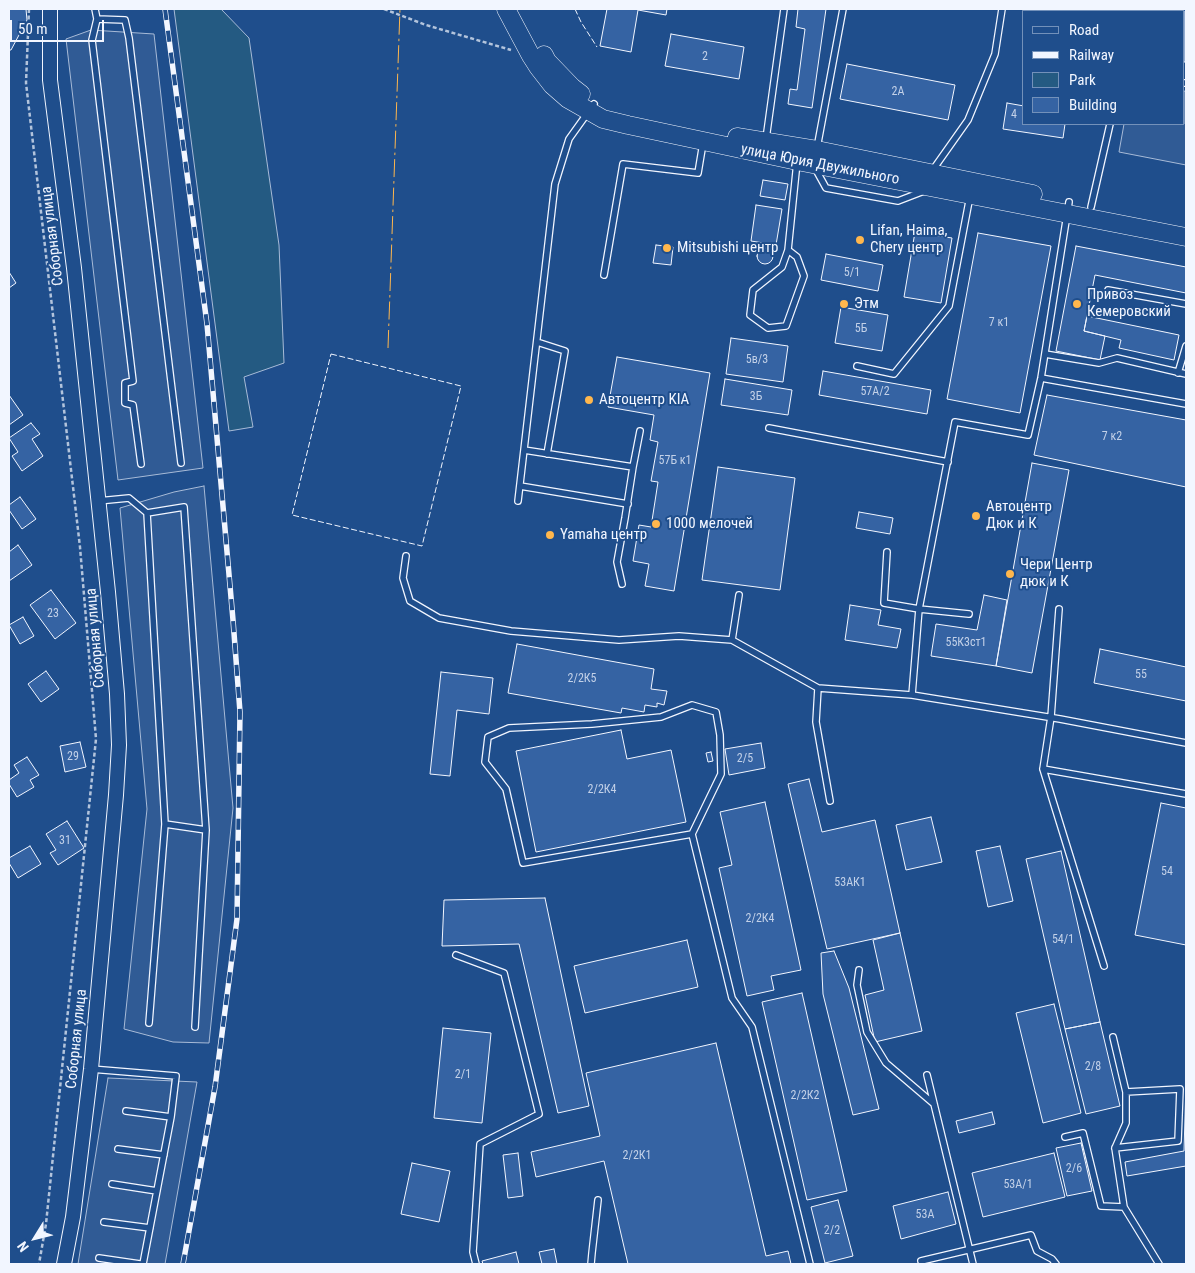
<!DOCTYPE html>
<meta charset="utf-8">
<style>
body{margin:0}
#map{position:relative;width:1195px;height:1273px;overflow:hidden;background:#1f4e8c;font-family:"Roboto Condensed",sans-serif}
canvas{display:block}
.frame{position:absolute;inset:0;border:10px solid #f2f6ff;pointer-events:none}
.legend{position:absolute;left:1022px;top:10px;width:162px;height:115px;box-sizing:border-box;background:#1f4e8c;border:1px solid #7391ba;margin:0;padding:6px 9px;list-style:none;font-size:15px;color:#f2f6ff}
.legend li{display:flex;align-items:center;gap:10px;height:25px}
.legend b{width:25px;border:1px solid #7391ba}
.north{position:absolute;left:10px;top:1213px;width:50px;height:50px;-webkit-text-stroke:4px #1f4e8c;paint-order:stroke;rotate:234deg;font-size:14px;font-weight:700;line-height:20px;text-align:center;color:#f2f6ff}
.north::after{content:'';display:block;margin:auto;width:18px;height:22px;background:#f2f6ff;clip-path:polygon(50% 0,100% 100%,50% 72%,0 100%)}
.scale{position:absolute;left:10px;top:20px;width:94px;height:22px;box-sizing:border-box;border:2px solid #f2f6ff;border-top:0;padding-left:6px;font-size:15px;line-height:18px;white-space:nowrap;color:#f2f6ff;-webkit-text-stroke:4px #1f4e8c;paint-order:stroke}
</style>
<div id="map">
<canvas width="1195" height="1273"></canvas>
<div class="frame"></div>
<ul class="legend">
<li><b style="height:6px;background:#1f4e8c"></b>Road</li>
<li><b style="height:6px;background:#f2f6ff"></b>Railway</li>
<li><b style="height:14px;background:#245a82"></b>Park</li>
<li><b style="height:14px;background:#3563a3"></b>Building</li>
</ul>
<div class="north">N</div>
<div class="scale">50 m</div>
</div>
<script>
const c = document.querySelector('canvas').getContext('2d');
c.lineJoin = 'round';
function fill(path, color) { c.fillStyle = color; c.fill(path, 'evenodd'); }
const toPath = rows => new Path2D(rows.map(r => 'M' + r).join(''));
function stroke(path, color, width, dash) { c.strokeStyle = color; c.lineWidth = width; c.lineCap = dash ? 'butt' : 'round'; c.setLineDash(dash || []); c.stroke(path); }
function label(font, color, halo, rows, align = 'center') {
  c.font = font + ' "Roboto Condensed",sans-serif'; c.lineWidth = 4; c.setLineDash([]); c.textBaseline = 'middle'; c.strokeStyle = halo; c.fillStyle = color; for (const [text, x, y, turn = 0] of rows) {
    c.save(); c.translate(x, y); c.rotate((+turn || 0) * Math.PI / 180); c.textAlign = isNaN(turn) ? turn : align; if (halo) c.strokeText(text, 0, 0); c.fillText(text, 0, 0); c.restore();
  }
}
const green = toPath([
 [174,9,221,9,249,38,279,245,284,363,244,377,253,427,229,431,174,9]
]);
fill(green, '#245a82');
stroke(green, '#a8bbd7', 1);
const parking = toPath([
 [91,30,154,34,203,468,118,480,66,39,91,30],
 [1184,91,1186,92,1186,165,1119,152,1124,124,1184,124,1184,91],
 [204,486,233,808,209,1043,173,1042,124,1029,147,809,120,508,174,492,204,486],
 [108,1078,197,1082,165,1264,78,1264,108,1078]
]);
fill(parking, '#305b95');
stroke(parking, '#a8bbd7', 1);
const building = toPath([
 [9,9,26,9,27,20,11,50,9,50,9,9],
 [607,9,667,9,666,15,638,10,631,52,600,46,607,9],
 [798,9,826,9,812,108,788,104,790,89,797,90,805,29,796,27,798,9],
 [1138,9,1186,9,1186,62,1184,62,1184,11,1138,11,1138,9],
 [671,34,744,47,739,79,665,66,671,34],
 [847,64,955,85,948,120,840,99,847,64],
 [1007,103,1024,106,1024,124,1065,124,1063,138,1003,129,1007,103],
 [763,180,788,184,785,200,760,196,763,180],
 [756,205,782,209,776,245,751,241,756,205],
 [915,232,952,238,941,303,904,297,915,232],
 [978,233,1051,246,1020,413,947,399,978,233],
 [656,245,673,247,671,265,653,263,656,245],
 [1076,246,1186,267,1186,293,1095,275,1084,331,1105,336,1100,360,1056,351,1076,246],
 '757 256a8 8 0 1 1 16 0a8 8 0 1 1-16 0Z',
 [826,254,883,265,878,291,821,280,826,254],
 [9,272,16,283,9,288,9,272],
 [841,307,888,315,882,351,835,343,841,307],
 [1087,316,1179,335,1174,360,1119,348,1121,340,1084,331,1087,316],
 [731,338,788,346,783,382,726,374,731,338],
 [617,357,710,373,674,591,645,586,649,564,633,561,639,525,651,527,658,482,651,481,658,442,650,440,654,415,608,407,617,357],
 [823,371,931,390,927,414,819,395,823,371],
 [725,379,792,390,788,415,721,405,725,379],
 [9,395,23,415,9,425,9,395],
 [1047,395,1186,420,1186,487,1034,455,1047,395],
 [31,423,40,434,32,439,43,456,22,471,12,456,18,452,9,438,31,423],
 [1032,463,1069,470,1032,673,996,666,1032,463],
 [718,467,795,478,780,590,702,580,718,467],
 [20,497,36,519,22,529,9,510,9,505,20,497],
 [859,512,893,518,890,534,856,528,859,512],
 [18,545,32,565,9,581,9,552,18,545],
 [51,590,76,623,55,639,30,605,51,590],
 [984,595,1007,600,996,666,931,656,936,624,977,630,984,595],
 [850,605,881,610,878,625,901,629,897,648,845,640,850,605],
 [23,617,34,636,20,644,9,625,23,617],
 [517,644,654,669,651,689,667,691,664,705,657,703,657,707,645,705,644,712,622,708,621,713,508,693,517,644],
 [1100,649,1186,667,1186,701,1094,683,1100,649],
 [46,671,59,689,41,702,28,684,46,671],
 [441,672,493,678,489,714,457,710,450,776,430,774,441,672],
 [621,730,627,759,671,750,686,822,536,852,516,751,621,730],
 [80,742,86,767,65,772,60,746,80,742],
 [761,743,765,768,729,775,725,749,761,743],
 [711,752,713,761,708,762,706,753,711,752],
 [27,757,39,775,30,780,34,787,17,797,9,784,9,780,19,773,14,765,27,757],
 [809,779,822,832,875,820,900,933,827,949,788,784,809,779],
 [765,802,801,970,771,976,774,990,747,996,719,868,732,865,720,812,765,802],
 [1161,803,1186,808,1186,945,1135,935,1161,803],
 [931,817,942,862,906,870,896,825,931,817],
 [67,821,84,848,58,865,50,853,56,850,46,834,67,821],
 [30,846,41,864,18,878,9,863,9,858,30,846],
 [1000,846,1013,901,988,907,976,851,1000,846],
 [1061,851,1100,1022,1065,1029,1026,859,1061,851],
 [545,898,589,1106,558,1113,519,944,442,946,444,900,545,898],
 [900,933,922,1031,875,1042,865,995,884,990,873,940,900,933],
 [687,940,698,987,585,1013,574,966,687,940],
 [834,951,849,988,879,1109,853,1115,823,994,821,953,834,951],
 [802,993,847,1191,807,1200,762,1002,802,993],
 [1054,1004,1081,1113,1043,1123,1016,1013,1054,1004],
 [1100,1022,1120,1106,1086,1114,1065,1029,1100,1022],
 [443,1028,491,1033,482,1123,434,1118,443,1028],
 [716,1043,766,1256,788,1251,791,1264,628,1264,604,1161,536,1177,531,1152,600,1136,586,1073,716,1043],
 [1186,1083,1186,1166,1127,1176,1125,1162,1184,1151,1186,1083],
 [992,1112,995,1124,959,1133,956,1121,992,1112],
 [1081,1143,1092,1191,1067,1196,1056,1148,1081,1143],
 [518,1153,523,1196,508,1198,503,1155,518,1153],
 [1054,1153,1065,1197,983,1217,972,1173,1054,1153],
 [412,1163,450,1171,439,1222,401,1214,412,1163],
 [948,1192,956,1224,901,1239,893,1206,948,1192],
 [838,1200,853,1256,825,1263,811,1207,838,1200],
 [554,1249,557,1264,542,1264,539,1252,554,1249],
 [516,1252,519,1264,483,1264,482,1261,516,1252]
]);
fill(building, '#3563a3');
stroke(building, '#f2f6ff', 1);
const service = toPath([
 [95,9,97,19,92,40,133,381,125,383,125,403,133,405,141,464],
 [97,19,125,20,129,38,181,463],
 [1184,83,1186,83],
 [766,139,784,9],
 [817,148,843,9],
 [815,168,826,188,898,201,924,191],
 [932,171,968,120,995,54,1002,9],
 [1091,207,1110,124],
 [788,250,782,267,753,290,750,315,768,328,786,326,804,276,797,257,788,250,797,162],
 [604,275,623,164,698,173,703,143],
 [1108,290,1186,304],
 [537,342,565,351,547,454],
 [1045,354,1099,363,1117,358,1186,374],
 [857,366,894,374,949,306,970,196],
 [1178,373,1186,346],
 [1041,378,1186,404],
 [769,428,948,462],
 [524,450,633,467,640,431],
 [520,486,628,504],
 [98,501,129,498,147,513,165,824,149,1023],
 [518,501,555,184,569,139,594,104],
 [147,513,184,507,206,830,195,1027],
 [887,552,884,603,919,609,969,614],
 [406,556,403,578,410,601,439,618,511,631,619,640,679,636,732,640,818,688,912,695,1060,719,1186,743],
 [622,584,617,562,625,518,633,467],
 [1059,609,1051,717,1043,769,1186,794],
 [732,640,739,595],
 [818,688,816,722,830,801],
 [912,695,919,609,955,422,1028,435,1041,378,1069,202],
 [1043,769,1104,966],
 [165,824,206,830],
 [692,834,721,774,720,735,716,712,692,705,661,717,592,724,509,728,488,737,485,762,506,789,523,863,692,834,732,998,752,1027,810,1264],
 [456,955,504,973,539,1114,480,1144,473,1252,476,1264],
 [859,970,857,985,867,1032,886,1063,934,1104],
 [1113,1037,1126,1092,1180,1089,1178,1141,1115,1148,1124,1207,1159,1264],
 [91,1069,176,1076,171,1117,143,1264],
 [927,1075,973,1264],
 [126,1111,171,1117],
 [1065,1137,1083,1133,1101,1206,1124,1207],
 [1115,1148,1126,1123,1126,1092],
 [118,1149,164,1155],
 [112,1184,157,1191],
 [104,1222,150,1228],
 [99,1258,140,1264],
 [921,1261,1031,1235,1037,1251,1052,1259,1056,1264],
 [591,1264,592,1253,598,1200]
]);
const tertiary = toPath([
 [50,9,50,80,74,268,108,592,117,694,119,745,116,795,91,1069,73,1217,64,1264]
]);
const primary = toPath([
 [506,9,531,56,538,67,552,85,568,99,603,119,628,125,797,161,1186,237],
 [544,55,547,61,572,87,581,94],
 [737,137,817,150,1033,194]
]);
stroke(service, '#f2f6ff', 8);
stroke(tertiary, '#f2f6ff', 16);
stroke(primary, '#f2f6ff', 19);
stroke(toPath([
 [29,9,26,83,80,547,96,739,46,1224,39,1264],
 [384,9,426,25,511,50]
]), '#b3c4dc', 2.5, [4, 2.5]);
stroke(service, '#1f4e8c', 5.5);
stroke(tertiary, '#1f4e8c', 14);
stroke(primary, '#1f4e8c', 18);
const rail = toPath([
 [165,9,207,324,233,620,240,712,237,919,215,1087,183,1264]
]);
stroke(rail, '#f2f6ff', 5.5);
stroke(rail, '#1f4e8c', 4, [11]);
stroke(toPath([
 [575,9,581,22,597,47],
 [331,354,461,386,422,546,292,515,331,354]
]), '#f2f6ff', 1, [6, 2.5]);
stroke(toPath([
 [388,348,400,9]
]), '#ffb74d', 1, [18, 4, 2.5, 4]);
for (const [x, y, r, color] of [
 [860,240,5,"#ffb74d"],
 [667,248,5,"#ffb74d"],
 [844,304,5,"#ffb74d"],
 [1077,304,5,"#ffb74d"],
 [589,400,5,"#ffb74d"],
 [976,516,5,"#ffb74d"],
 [656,524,5,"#ffb74d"],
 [550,535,5,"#ffb74d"],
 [1010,574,5,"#ffb74d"]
]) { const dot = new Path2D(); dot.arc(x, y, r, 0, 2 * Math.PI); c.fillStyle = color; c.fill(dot); stroke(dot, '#1f4e8c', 2); }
label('12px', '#c3d1e8', null, [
 ["2",705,57],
 ["2А",898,92],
 ["4",1014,115],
 ["5/1",852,273],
 ["7 к1",999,323],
 ["5Б",861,329],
 ["5в/3",757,360],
 ["57А/2",875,392],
 ["3Б",756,397],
 ["7 к2",1112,437],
 ["57Б к1",675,461],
 ["23",53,614],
 ["55К3ст1",966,643],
 ["55",1141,675],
 ["2/2К5",582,679],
 ["29",73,757],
 ["2/5",745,759],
 ["2/2К4",602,790],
 ["31",65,841],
 ["54",1167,872],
 ["53АК1",850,883],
 ["2/2К4",760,919],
 ["54/1",1063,940],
 ["2/8",1093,1067],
 ["2/1",463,1075],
 ["2/2К2",805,1096],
 ["2/2К1",637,1156],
 ["2/6",1074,1169],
 ["53А/1",1018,1185],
 ["53А",925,1215],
 ["2/2",832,1231]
]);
label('15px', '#f2f6ff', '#1f4e8c', [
 ["улица Юрия Двужильного",820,165,11],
 ["Соборная улица",53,236,-97],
 ["Соборная улица",96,638,-95],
 ["Соборная улица",77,1039,-84]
]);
label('15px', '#f2f6ff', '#1f4e8c', [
 ["Lifan, Haima,",870,231],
 ["Chery центр",870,248],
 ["Mitsubishi центр",677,248],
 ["Привоз",1087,295],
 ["Кемеровский",1087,312],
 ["Этм",854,304],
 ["Автоцентр KIA",599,400],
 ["Автоцентр",986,507],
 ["Дюк и К",986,524],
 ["1000 мелочей",666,524],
 ["Yamaha центр",560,535],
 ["Чери Центр",1020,565],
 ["дюк и К",1020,582]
], 'left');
</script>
